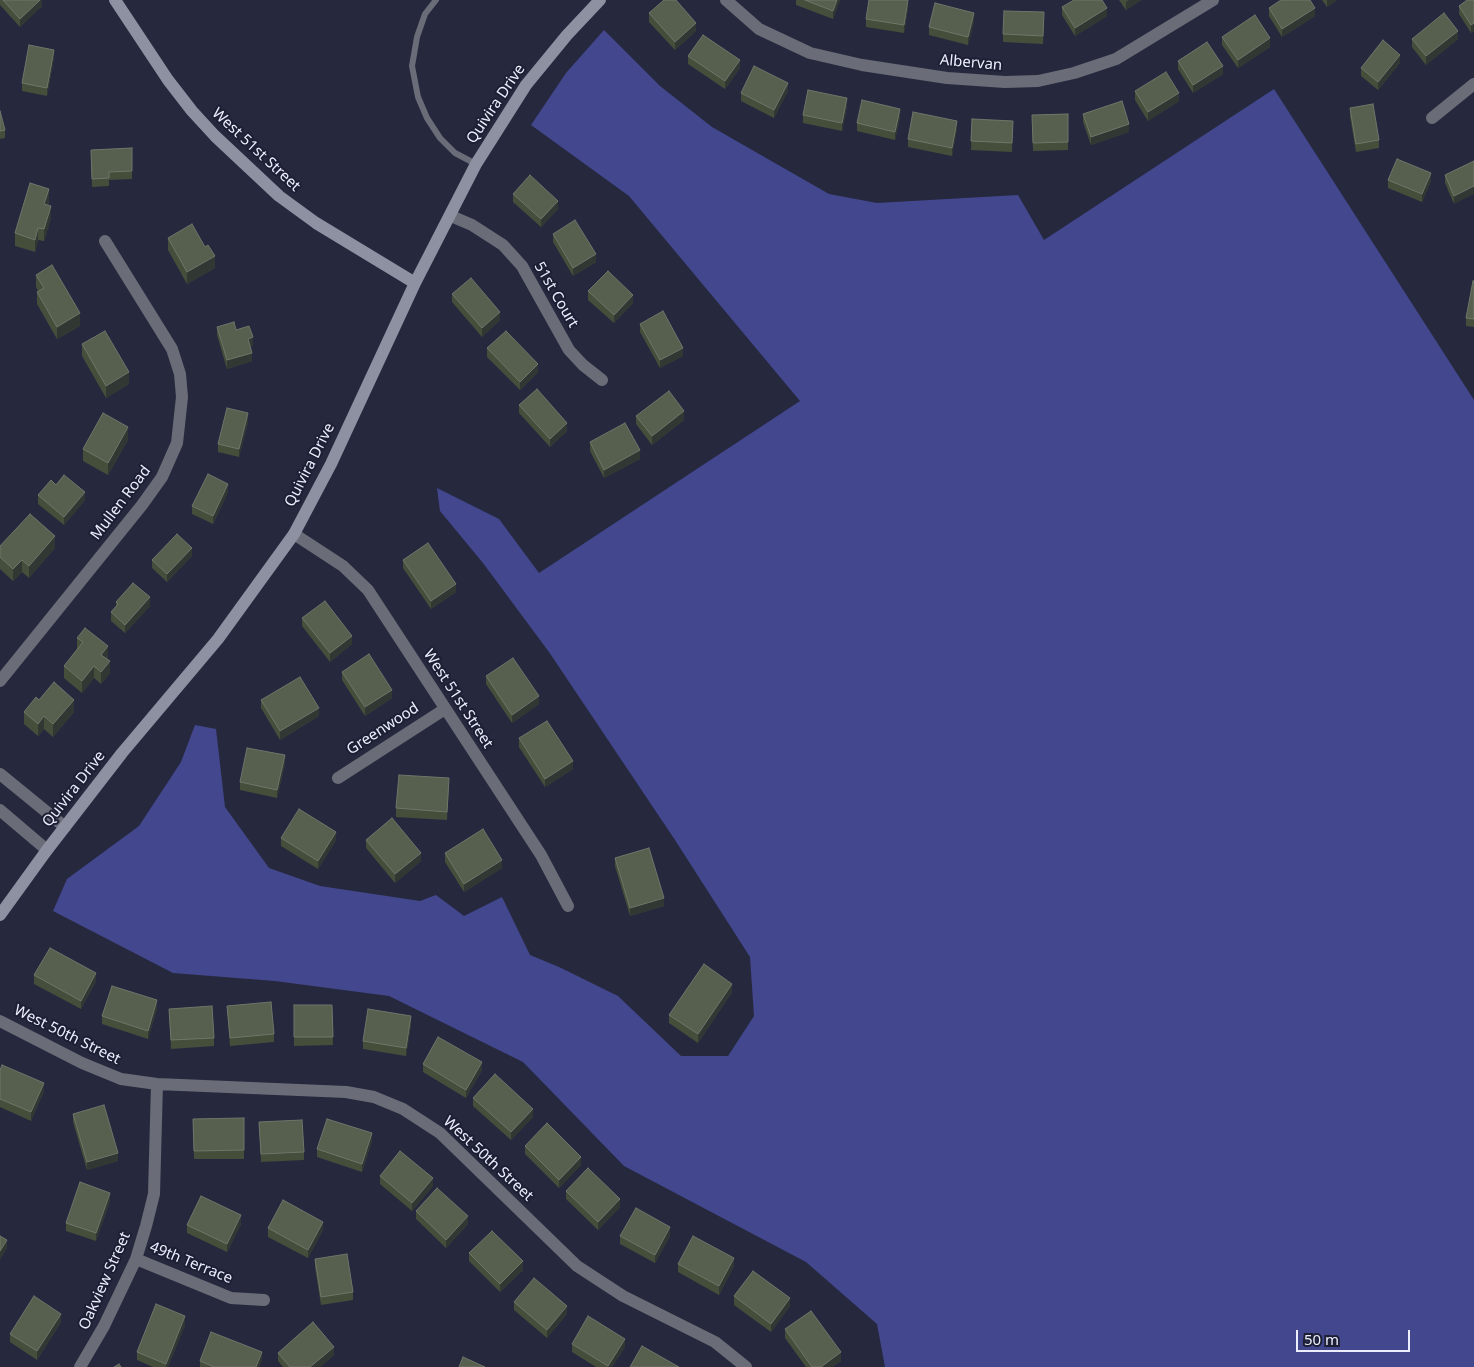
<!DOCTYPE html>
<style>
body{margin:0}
#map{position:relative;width:1474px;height:1367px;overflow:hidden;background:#26293e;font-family:"Noto Sans",sans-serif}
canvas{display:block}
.scale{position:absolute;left:1296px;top:1330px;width:114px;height:22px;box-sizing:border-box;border:2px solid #eceefd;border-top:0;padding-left:6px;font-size:15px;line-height:18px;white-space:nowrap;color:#eceefd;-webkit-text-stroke:4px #1d1f34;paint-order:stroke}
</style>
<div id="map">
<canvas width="1474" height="1367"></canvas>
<div class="scale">50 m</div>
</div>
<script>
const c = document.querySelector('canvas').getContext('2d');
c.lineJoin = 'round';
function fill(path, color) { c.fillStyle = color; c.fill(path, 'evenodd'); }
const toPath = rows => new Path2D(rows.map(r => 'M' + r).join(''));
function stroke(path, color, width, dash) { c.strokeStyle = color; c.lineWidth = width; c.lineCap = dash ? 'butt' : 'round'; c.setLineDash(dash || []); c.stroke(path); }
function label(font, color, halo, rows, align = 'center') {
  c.font = font + ' "Noto Sans",sans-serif'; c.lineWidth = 4; c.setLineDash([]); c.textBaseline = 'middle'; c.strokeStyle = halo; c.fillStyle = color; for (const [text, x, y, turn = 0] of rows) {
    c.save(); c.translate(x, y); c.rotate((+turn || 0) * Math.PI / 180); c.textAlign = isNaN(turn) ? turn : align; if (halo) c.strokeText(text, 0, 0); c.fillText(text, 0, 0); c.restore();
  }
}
fill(toPath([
 [604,30,660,86,712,127,829,194,877,203,1018,195,1044,240,1274,89,1474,400,1474,1367,885,1367,877,1324,806,1262,624,1166,523,1062,389,996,275,981,173,973,53,911,67,879,139,826,181,762,195,725,216,729,225,807,269,868,320,886,420,901,436,895,464,916,502,897,530,955,559,967,618,996,681,1056,728,1056,754,1016,750,957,675,840,549,652,483,563,440,511,437,488,499,519,539,573,800,401,629,196,531,125,566,73]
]), '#42478e');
stroke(toPath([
 [436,0,425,14,417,37,412,66,418,97,427,118,440,138,455,153,476,164]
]), '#6a6c77', 6);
stroke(toPath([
 [726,0,759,29,810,53,862,65,947,78,1005,82,1038,81,1074,73,1116,59,1213,0],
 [1432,118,1474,84],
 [451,216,472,225,503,245,522,266,569,350,583,365,602,380],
 [294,534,343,566,368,590,541,855,568,906],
 [0,681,142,505,162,477,177,443,182,397,180,374,172,349,105,241],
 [0,774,65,827],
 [338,778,445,709],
 [0,810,47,850],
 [0,1021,82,1063,121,1079,157,1084,346,1092,374,1097,403,1109,440,1133,577,1266,623,1296,715,1342,746,1367],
 [136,1259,231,1298,264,1300],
 [80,1367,104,1326,136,1259,146,1226,154,1194,157,1084]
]), '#6a6c77', 12);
stroke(toPath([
 [115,0,168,80,192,111,215,136,279,196,316,223,415,283],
 [0,915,47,850,122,753,218,639,294,534,331,464,415,283,476,164,526,85,567,35,600,0]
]), '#8d91a2', 12);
fill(toPath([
 [0,0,42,0,42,6,20,27,0,5],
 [796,0,840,0,833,19,796,5],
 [1119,0,1141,0,1126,10],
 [1322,0,1337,0,1327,7],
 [1474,0,1474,31,1471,33,1459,14,1459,6],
 [1062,7,1107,16,1075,36,1062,15],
 [908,8,904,33,866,27,866,19],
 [1269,8,1315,16,1282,37,1269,16],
 [1044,12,1043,44,1003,42,1003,34],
 [649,13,696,31,675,50,649,22],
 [974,21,968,45,929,35,929,27],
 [1222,37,1270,47,1238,68,1222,45],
 [1412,39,1458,39,1426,65,1412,47],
 [688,56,740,68,725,89,688,64],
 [54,58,47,96,22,91,22,83],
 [1178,61,1223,74,1193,93,1178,69],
 [1400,63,1378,90,1361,76,1361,68],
 [788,91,774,118,741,101,741,93],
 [1135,91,1179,101,1148,121,1135,100],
 [847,106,842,131,803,123,803,115],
 [1350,108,1379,140,1379,148,1356,152,1350,116],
 [0,111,5,130,5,138,0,139],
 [1068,114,1068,150,1033,151,1032,115],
 [1083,114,1129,132,1091,145,1083,122],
 [900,117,895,140,857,131,857,123],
 [972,119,1013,121,1012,152,971,150],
 [957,129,952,156,908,147,908,139],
 [132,148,132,179,109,180,109,186,92,187,91,150],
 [1474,161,1454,204,1445,183,1445,175],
 [1388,180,1431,181,1422,202,1388,188],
 [513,194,558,209,541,227,513,202],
 [49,201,48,205,51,218,44,241,38,240,35,252,15,246,15,233],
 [553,234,596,262,573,276,553,242],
 [168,238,215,268,187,284,168,250],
 [36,275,80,326,57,339,37,304,37,292,38,291,36,287],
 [1474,281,1474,327,1466,326,1466,318],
 [588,291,633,303,614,323,588,300],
 [452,294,500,320,482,337,452,302],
 [640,324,683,356,660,368,640,332],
 [217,327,236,330,253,346,250,346,252,361,227,369,217,335],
 [82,344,129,384,106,398,82,356],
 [487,348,538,372,520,390,487,357],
 [519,405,567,431,550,447,519,413],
 [636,416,684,420,652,445,636,424],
 [248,422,239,457,218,452,218,444],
 [128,440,108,475,83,461,83,449],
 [590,442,640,459,604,478,590,451],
 [228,492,213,524,192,514,192,506],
 [38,495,85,500,64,525,38,504],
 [0,546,55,548,29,578,22,572,13,581,0,569],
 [192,556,167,582,152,568,152,560],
 [403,560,456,592,431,609,403,568],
 [116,602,150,606,125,633,111,621,111,612,116,607],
 [302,618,352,644,330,662,302,626],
 [77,638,108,658,107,659,110,673,101,684,94,678,82,693,64,678,64,666,77,649],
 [342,672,392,698,365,716,342,680],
 [486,676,539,704,512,723,486,684],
 [39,700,74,712,53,737,44,729,38,736,24,724,24,712],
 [261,700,319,716,280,740,261,708],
 [519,738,573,769,545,787,519,747],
 [285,764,277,798,240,790,240,782],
 [449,786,447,820,396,817,396,808],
 [281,838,336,840,318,869,281,846],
 [366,840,421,861,395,883,366,848],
 [445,853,502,868,464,892,445,862],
 [615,858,664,906,630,916,615,866],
 [34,975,96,981,81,1009,34,984],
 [732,992,698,1043,669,1023,669,1015],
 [294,1005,332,1005,333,1045,294,1046],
 [227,1006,274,1034,274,1042,230,1046],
 [157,1009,148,1039,102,1024,102,1016],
 [169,1009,214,1038,214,1046,171,1049],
 [411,1024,406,1056,363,1049,363,1041],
 [423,1064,482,1070,466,1098,423,1072],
 [0,1070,44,1091,31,1121,0,1107],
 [473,1098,533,1117,511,1140,473,1106],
 [73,1114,118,1161,87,1170,73,1122],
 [244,1118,244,1159,194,1159,193,1119],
 [259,1122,304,1152,304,1160,261,1162],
 [372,1141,362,1172,317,1157,317,1149],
 [525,1146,581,1165,559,1188,525,1154],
 [380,1176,433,1186,412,1211,380,1184],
 [566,1191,620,1207,598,1230,566,1199],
 [110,1201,96,1241,66,1231,66,1223],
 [416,1211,468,1224,446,1248,416,1219],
 [241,1224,227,1252,187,1233,187,1225],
 [268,1228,323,1230,308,1258,268,1237],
 [620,1236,670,1236,655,1263,620,1244],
 [469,1253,523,1270,500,1292,469,1261],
 [315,1259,353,1292,353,1300,321,1305,315,1267],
 [678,1264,734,1266,719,1295,678,1272],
 [734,1296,790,1306,771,1332,734,1305],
 [514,1302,567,1314,547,1338,514,1310],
 [61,1322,37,1360,10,1342,10,1334],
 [185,1325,168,1367,153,1367,137,1360,137,1352],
 [785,1329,841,1361,832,1367,806,1367,785,1338],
 [572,1344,625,1347,612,1367,596,1367,572,1352],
 [278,1353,334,1355,320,1367,283,1367,278,1361],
 [262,1360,259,1367,200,1367,200,1361]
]), '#454e3a');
fill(toPath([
 [40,0,42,0,42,6,20,27,20,19],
 [837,0,840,0,833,19,833,11],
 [908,0,908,8,904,33,904,25],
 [1129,0,1141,0,1126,10,1126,2],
 [1327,0,1337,0,1327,7],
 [1107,8,1107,16,1075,36,1075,28],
 [1315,8,1315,16,1282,37,1282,29],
 [974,13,974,21,968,45,968,37],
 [696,23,696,31,675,50,675,42],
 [1474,23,1474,31,1471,33,1471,25],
 [1458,31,1458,39,1426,65,1426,56],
 [1270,38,1270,47,1238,68,1238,60],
 [54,50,54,58,47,96,47,88],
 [1400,55,1400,63,1378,90,1378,82],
 [740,60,740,68,725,89,725,81],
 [1223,66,1223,74,1193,93,1193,85],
 [788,83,788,91,774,118,774,110],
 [1179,93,1179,101,1148,121,1148,112],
 [847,98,847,106,842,131,842,123],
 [900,109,900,117,895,140,895,132],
 [957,121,957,129,952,156,952,148],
 [1129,124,1129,132,1091,145,1091,137],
 [1431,173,1431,181,1422,202,1422,194],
 [1474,186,1474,194,1454,204,1454,196],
 [49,189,49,201,44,216,44,204],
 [558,201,558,209,541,227,541,219],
 [51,206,51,218,44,241,44,229],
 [38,228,38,240,35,252,35,240],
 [596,254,596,262,573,276,573,268],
 [215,256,215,268,187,284,187,272],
 [633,295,633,303,614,323,614,315],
 [500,312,500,320,482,337,482,328],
 [80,313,80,326,57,339,57,327],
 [253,337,253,346,248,347,248,339],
 [683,348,683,356,660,368,660,360],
 [252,353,252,361,227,369,227,360],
 [538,364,538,372,520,390,520,382],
 [129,372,129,384,106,398,106,386],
 [684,411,684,420,652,445,652,436],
 [248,413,248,422,239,457,239,449],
 [567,423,567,431,550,447,550,439],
 [128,427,128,440,108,475,108,463],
 [640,450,640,459,604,478,604,470],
 [228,484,228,492,213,524,213,516],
 [85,492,85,500,64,525,64,517],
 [55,536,55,548,29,578,29,566],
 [192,548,192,556,167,582,167,574],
 [22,560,22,572,13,581,13,569],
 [456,584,456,592,431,609,431,601],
 [150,597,150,606,125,633,125,625],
 [352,636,352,644,330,662,330,653],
 [108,646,108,658,101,667,101,655],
 [110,661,110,673,101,684,101,672],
 [94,666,94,678,82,693,82,681],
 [392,690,392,698,365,716,365,707],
 [539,696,539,704,512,723,512,715],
 [74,700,74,712,53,737,53,724],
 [319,708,319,716,280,740,280,731],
 [44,716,44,729,38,736,38,724],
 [285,755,285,764,277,798,277,790],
 [573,761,573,769,545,787,545,779],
 [336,832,336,840,318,869,318,861],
 [421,853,421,861,395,883,395,874],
 [502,860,502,868,464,892,464,884],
 [664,898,664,906,630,916,630,908],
 [96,973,96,981,81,1009,81,1001],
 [732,984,732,992,698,1043,698,1034],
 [157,1000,157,1009,148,1039,148,1031],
 [411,1016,411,1024,406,1056,406,1048],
 [482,1062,482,1070,466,1098,466,1090],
 [44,1083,44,1091,31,1121,31,1112],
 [533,1109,533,1117,511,1140,511,1132],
 [372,1133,372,1141,362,1172,362,1164],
 [118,1153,118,1161,87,1170,87,1162],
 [581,1157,581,1165,559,1188,559,1180],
 [433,1178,433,1186,412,1211,412,1203],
 [110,1193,110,1201,96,1241,96,1233],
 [620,1199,620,1207,598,1230,598,1222],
 [241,1215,241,1224,227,1252,227,1244],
 [468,1216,468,1224,446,1248,446,1240],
 [323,1222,323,1230,308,1258,308,1250],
 [670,1227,670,1236,655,1263,655,1255],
 [7,1240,7,1248,0,1260,0,1251],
 [734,1258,734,1266,719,1295,719,1286],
 [523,1261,523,1270,500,1292,500,1284],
 [790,1298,790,1306,771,1332,771,1324],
 [567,1306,567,1314,547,1338,547,1330],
 [61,1314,61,1322,37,1360,37,1351],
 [185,1316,185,1325,168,1367,166,1367,166,1364],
 [625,1339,625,1347,612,1367,608,1367],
 [334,1347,334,1355,320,1367,310,1367],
 [262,1352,262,1360,259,1367,256,1367],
 [841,1352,841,1361,832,1367,821,1367]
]), '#313833');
const building = toPath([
 [3,0,40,0,20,19,3,0],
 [664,0,676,0,696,23,675,42,649,13,664,0],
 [805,0,837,0,833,11,805,0],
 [869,0,908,0,904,25,866,19,869,0],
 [1074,0,1102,0,1107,8,1075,28,1062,7,1074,0],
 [1281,0,1310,0,1315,8,1282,29,1269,8,1281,0],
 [1467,0,1474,0,1474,23,1471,25,1459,6,1467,0],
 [935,3,974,13,968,37,929,27,935,3],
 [1004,11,1044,12,1043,36,1003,34,1004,11],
 [1444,13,1458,31,1426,56,1412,39,1444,13],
 [1255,15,1270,38,1238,60,1222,37,1255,15],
 [703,35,740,60,725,81,688,56,703,35],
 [1383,40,1400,55,1378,82,1361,68,1383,40],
 [1207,42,1223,66,1193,85,1178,61,1207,42],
 [29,45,54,50,47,88,22,83,29,45],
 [754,66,788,83,774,110,741,93,754,66],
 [1166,72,1179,93,1148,112,1135,91,1166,72],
 [808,90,847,98,842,123,803,115,808,90],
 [862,100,900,109,895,132,857,123,862,100],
 [1122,101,1129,124,1091,137,1083,114,1122,101],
 [1373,104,1379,140,1356,144,1350,108,1373,104],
 [0,111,5,130,0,131,0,111],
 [913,112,957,121,952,148,908,139,913,112],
 [1068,114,1068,142,1033,143,1032,115,1068,114],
 [972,119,1013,121,1012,143,971,141,972,119],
 [132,148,132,171,109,172,109,178,92,179,91,150,132,148],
 [1397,159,1431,173,1422,194,1388,180,1397,159],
 [1474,161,1474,186,1454,196,1445,175,1474,161],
 [530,175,558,201,541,219,513,194,530,175],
 [30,183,49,189,44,204,51,206,44,229,38,228,35,240,15,233,30,183],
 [575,220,596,254,573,268,553,234,575,220],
 [192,224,205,247,208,245,215,256,187,272,168,238,192,224],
 [52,265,80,313,57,327,37,292,44,288,36,275,52,265],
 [608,271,633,295,614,315,588,291,608,271],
 [471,278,500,312,482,328,452,294,471,278],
 [1473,281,1474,281,1474,319,1466,318,1473,281],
 [663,311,683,348,660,360,640,324,663,311],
 [234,322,236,330,249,326,253,337,248,339,252,353,227,360,217,327,234,322],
 [105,331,129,372,106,386,82,344,105,331],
 [506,331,538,364,520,382,487,348,506,331],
 [537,389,567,423,550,439,519,405,537,389],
 [669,391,684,411,652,436,636,416,669,391],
 [227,408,248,413,239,449,218,444,227,408],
 [103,413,128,427,108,463,83,449,103,413],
 [625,423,640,450,604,470,590,442,625,423],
 [208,474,228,484,213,516,192,506,208,474],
 [64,475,85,492,64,517,38,495,51,480,56,485,64,475],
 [30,514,55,536,29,566,22,560,13,569,0,557,0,546,30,514],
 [177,534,192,548,167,574,152,560,177,534],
 [428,543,456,584,431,601,403,560,428,543],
 [133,583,150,597,125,625,111,612,118,604,116,602,133,583],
 [325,601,352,636,330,653,302,618,325,601],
 [85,628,108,646,101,655,110,661,101,672,94,666,82,681,64,666,83,642,77,638,85,628],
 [369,654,392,690,365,707,342,672,369,654],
 [513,658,539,696,512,715,486,676,513,658],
 [300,677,319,708,280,731,261,700,300,677],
 [54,682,74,700,53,724,44,716,38,724,24,712,36,697,39,700,54,682],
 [547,721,573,761,545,779,519,738,547,721],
 [247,748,285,755,277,790,240,782,247,748],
 [399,775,449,778,447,812,396,808,399,775],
 [299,809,336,832,318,861,281,838,299,809],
 [392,818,421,853,395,874,366,840,392,818],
 [483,829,502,860,464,884,445,853,483,829],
 [649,848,664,898,630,908,615,858,649,848],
 [50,948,96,973,81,1001,34,975,50,948],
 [704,964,732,984,698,1034,669,1015,704,964],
 [112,986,157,1000,148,1031,102,1016,112,986],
 [271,1002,274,1034,230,1038,227,1006,271,1002],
 [294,1005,332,1005,333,1037,294,1037,294,1005],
 [212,1006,214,1038,171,1040,169,1009,212,1006],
 [368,1009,411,1016,406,1048,363,1041,368,1009],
 [438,1037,482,1062,466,1090,423,1064,438,1037],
 [2,1065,44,1083,31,1112,0,1099,0,1070,2,1065],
 [495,1074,533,1109,511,1132,473,1098,495,1074],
 [104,1105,118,1153,87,1162,73,1114,104,1105],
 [244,1118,244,1150,194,1151,193,1119,244,1118],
 [327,1119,372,1133,362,1164,317,1149,327,1119],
 [302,1120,304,1152,261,1154,259,1122,302,1120],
 [547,1123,581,1157,559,1180,525,1146,547,1123],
 [400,1151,433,1178,412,1203,380,1176,400,1151],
 [588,1168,620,1199,598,1222,566,1191,588,1168],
 [80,1182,110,1193,96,1233,66,1223,80,1182],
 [437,1188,468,1216,446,1240,416,1211,437,1188],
 [201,1196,241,1215,227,1244,187,1225,201,1196],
 [283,1200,323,1222,308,1250,268,1228,283,1200],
 [636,1208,670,1227,655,1255,620,1236,636,1208],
 [492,1231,523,1261,500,1284,469,1253,492,1231],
 [0,1236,7,1240,0,1251,0,1236],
 [693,1236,734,1258,719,1286,678,1264,693,1236],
 [347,1254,353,1292,321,1297,315,1259,347,1254],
 [753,1271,790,1298,771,1324,734,1296,753,1271],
 [534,1278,567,1306,547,1330,514,1302,534,1278],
 [34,1296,61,1314,37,1351,10,1334,34,1296],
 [156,1304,185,1316,166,1364,137,1352,156,1304],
 [811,1311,841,1352,821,1367,812,1367,785,1329,811,1311],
 [588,1316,625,1339,608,1366,572,1344,588,1316],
 [313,1322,334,1347,310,1367,290,1367,278,1353,313,1322],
 [211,1332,262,1352,256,1367,214,1367,200,1361,211,1332],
 [642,1346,679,1367,630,1367,642,1346],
 [463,1357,485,1367,459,1367,463,1357],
 [119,1364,121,1367,114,1367,119,1364]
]);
fill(building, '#575f4f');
stroke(building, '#6e766a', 1);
label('15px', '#eceefd', '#1d1f34', [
 ["Albervan",971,63,5],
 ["Quivira Drive",496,104,-56],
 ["West 51st Street",256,150,43],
 ["51st Court",556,295,60],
 ["Quivira Drive",310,465,-63],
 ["Mullen Road",121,503,-53],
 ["West 51st Street",458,699,57],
 ["Greenwood",383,729,-33],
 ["Quivira Drive",74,789,-52],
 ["West 50th Street",67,1035,26],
 ["West 50th Street",488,1159,43],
 ["49th Terrace",191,1263,22],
 ["Oakview Street",105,1281,-66]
]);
</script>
